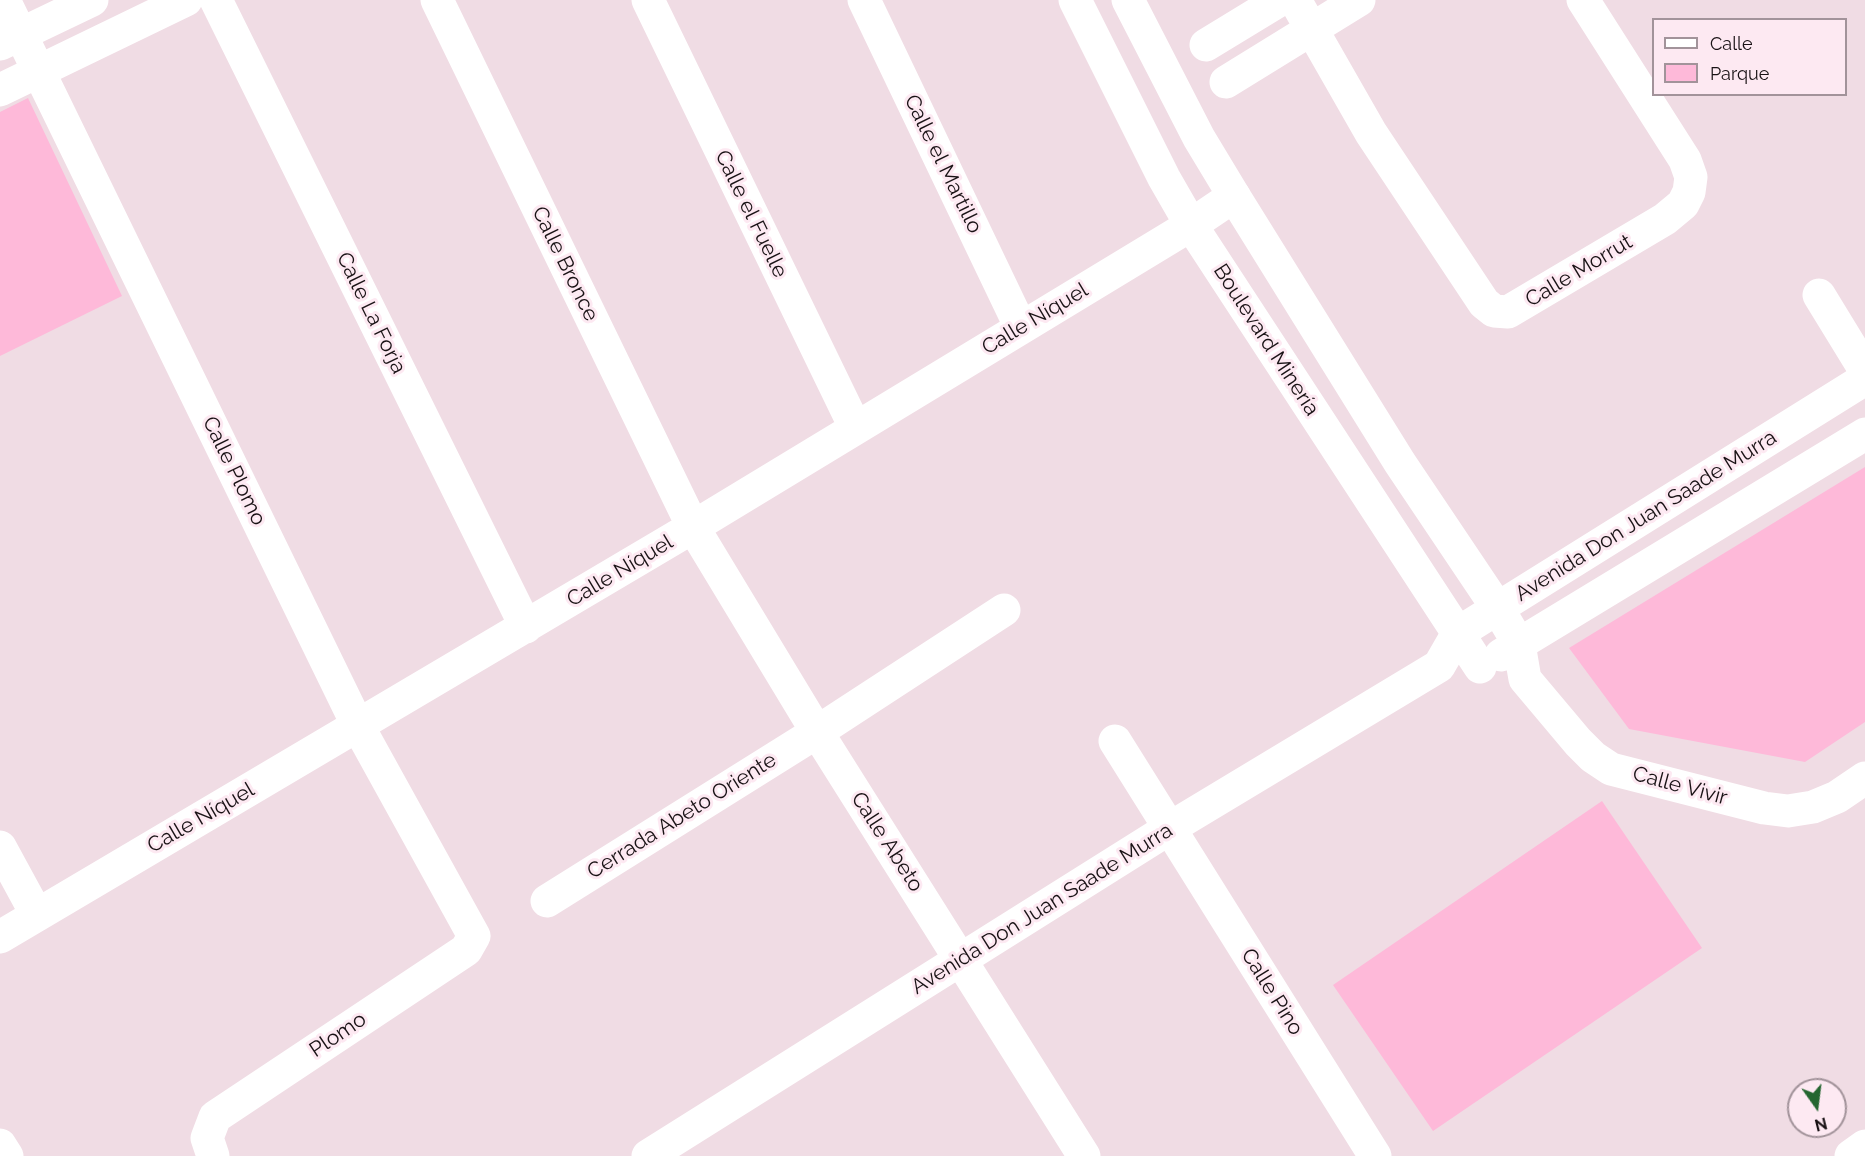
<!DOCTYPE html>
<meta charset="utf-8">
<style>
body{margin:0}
#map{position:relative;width:1865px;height:1156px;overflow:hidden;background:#f0dce4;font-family:Raleway,sans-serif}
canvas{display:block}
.legend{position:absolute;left:1652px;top:18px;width:195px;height:78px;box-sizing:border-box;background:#fde9f2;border:2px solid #a2939a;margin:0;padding:8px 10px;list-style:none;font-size:18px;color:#191215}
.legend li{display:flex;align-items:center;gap:12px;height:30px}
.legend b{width:30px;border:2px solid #a2939a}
.north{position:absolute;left:1787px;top:1078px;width:60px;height:60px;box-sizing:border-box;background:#fde9f2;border:2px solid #a2939a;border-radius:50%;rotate:166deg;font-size:16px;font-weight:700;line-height:24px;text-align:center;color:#191215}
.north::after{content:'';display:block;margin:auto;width:21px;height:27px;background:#256630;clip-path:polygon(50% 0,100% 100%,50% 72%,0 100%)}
</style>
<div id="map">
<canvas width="1865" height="1156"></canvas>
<ul class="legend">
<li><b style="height:8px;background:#fff"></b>Calle</li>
<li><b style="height:16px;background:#feb9d9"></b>Parque</li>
</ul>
<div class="north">N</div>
</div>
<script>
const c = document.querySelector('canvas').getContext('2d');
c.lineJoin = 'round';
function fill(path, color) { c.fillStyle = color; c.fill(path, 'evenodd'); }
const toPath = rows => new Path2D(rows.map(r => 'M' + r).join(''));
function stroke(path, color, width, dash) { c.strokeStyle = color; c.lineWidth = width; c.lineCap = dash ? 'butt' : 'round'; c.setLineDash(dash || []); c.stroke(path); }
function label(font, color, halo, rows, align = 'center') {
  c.font = font + ' Raleway,sans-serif'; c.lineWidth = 6; c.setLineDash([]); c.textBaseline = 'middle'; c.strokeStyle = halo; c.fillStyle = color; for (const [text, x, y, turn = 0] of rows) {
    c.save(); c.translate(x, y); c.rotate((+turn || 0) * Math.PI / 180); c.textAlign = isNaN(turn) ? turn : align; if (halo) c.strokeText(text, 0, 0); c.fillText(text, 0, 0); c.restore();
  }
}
fill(toPath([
 [28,98,122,296,0,356,0,112],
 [1865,467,1865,722,1805,762,1629,729,1569,648],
 [1602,801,1702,948,1433,1131,1333,985]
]), '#feb9d9');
stroke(toPath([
 [4,0,358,726,474,936,466,950,215,1117,207,1138,213,1156],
 [216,0,526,627],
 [437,0,693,527,817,732,1084,1156],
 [648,0,855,427],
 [864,0,1021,328],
 [1295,0,1371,133,1484,303,1494,311,1508,312,1665,219,1683,204,1689,192,1691,177,1685,160,1583,0],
 [1206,45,1280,0],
 [1226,82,1359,0],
 [1819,295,1865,370],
 [1519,644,1525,679,1578,742,1593,757,1611,769,1764,808,1788,811,1813,807,1837,797,1865,778],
 [1115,741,1375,1156],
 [0,847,37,915],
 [547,901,817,732,1004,610],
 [0,937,693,527,1191,225,1234,196],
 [0,1145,7,1156],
 [1851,1156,1865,1146]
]), '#fff', 33);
stroke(toPath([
 [1075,0,1164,178,1191,225,1480,667],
 [1128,0,1199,138,1234,196,1400,463,1498,609,1519,644],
 [0,44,92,0],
 [0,90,186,0],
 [1501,655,1865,434],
 [648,1156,1170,828,1439,666,1458,633,1865,379]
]), '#fff', 33);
label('21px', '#191215', '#fde9f2', [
 ["Calle el Martillo",943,164,64],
 ["Calle el Fuelle",751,214,64],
 ["Calle Bronce",565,264,64],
 ["Calle Morrut",1579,271,-31],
 ["Calle La Forja",371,313,64],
 ["Calle Níquel",1035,319,-31],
 ["Boulevard Minería",1266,340,57],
 ["Calle Plomo",234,471,64],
 ["Avenida Don Juan Saade Murra",1646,516,-32],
 ["Calle Níquel",620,571,-31],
 ["Calle Vivir",1680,786,15],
 ["Cerrada Abeto Oriente",682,816,-32],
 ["Calle Níquel",201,818,-30],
 ["Calle Abeto",887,842,57],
 ["Avenida Don Juan Saade Murra",1042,909,-32],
 ["Calle Pino",1272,992,58],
 ["Plomo",338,1035,-34]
]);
</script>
